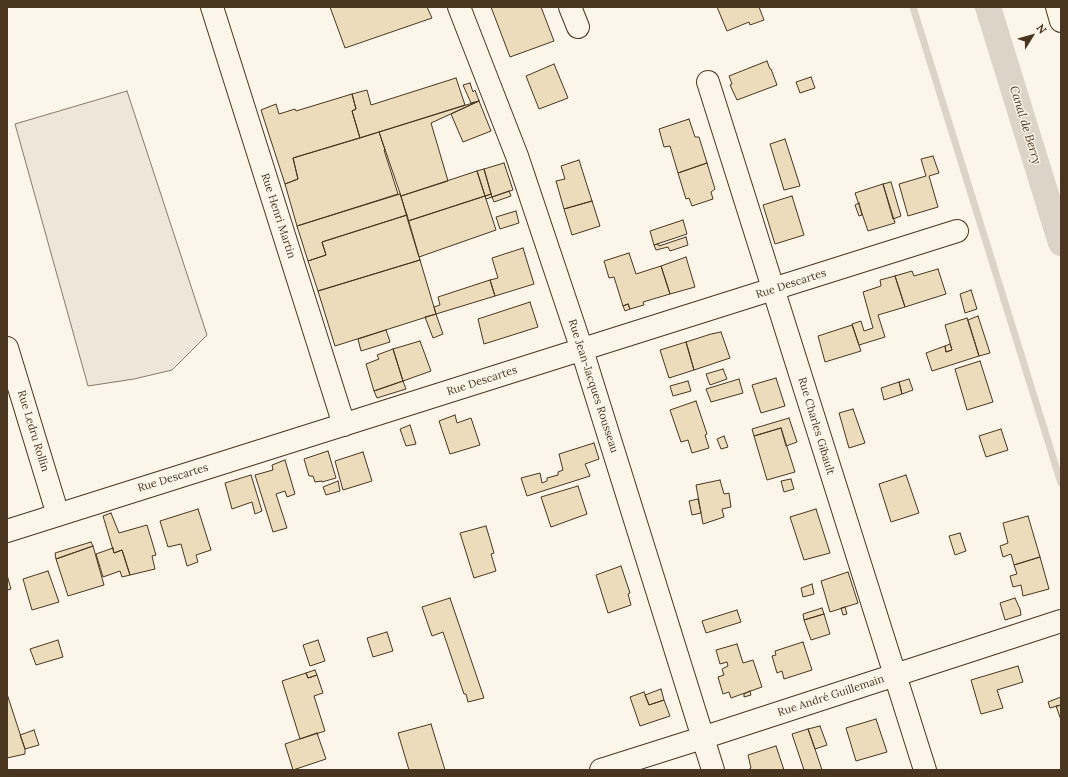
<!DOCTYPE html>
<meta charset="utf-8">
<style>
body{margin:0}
#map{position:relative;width:1068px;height:777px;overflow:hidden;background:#fbf6e9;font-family:Lora,serif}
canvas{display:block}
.frame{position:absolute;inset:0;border:8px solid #4a3520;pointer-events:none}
.north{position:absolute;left:1012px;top:16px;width:40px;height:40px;-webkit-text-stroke:3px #fbf6e9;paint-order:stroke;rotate:53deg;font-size:11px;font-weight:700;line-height:16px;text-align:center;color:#4a3520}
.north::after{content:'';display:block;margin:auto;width:14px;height:18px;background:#4a3520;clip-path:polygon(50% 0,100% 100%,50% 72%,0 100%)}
</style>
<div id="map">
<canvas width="1068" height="777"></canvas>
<div class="frame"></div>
<div class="north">N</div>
</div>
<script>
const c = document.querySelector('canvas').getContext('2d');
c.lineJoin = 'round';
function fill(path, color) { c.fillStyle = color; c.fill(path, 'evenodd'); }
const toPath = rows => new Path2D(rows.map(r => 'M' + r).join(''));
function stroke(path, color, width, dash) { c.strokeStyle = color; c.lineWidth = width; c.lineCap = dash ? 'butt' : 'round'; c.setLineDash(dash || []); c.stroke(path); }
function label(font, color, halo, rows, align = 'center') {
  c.font = font + ' Lora,serif'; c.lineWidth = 3; c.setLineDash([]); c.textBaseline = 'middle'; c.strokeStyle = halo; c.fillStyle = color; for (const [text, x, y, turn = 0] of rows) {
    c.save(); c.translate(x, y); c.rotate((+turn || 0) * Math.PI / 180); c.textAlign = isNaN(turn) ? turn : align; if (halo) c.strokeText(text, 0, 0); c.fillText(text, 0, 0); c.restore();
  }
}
const green = toPath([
 [127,91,207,335,172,370,134,379,88,386,15,124,127,91]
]);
fill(green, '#ede6d9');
stroke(green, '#887966', 1);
stroke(toPath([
 [913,7,1061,483]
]), '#dcd4c6', 7);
stroke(toPath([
 [988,7,1061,243]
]), '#dcd4c6', 26);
const building = toPath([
 [330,7,427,7,432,18,345,48,330,7],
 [491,7,541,7,554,41,510,57,491,7],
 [717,7,759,7,764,20,750,25,749,22,727,31,717,7],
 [767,61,770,69,771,69,777,85,737,100,730,85,732,84,729,76,767,61],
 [554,64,568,98,539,109,526,76,554,64],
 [811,77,815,88,800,93,796,82,811,77],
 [456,78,465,105,360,138,352,111,356,109,352,94,367,90,371,105,456,78],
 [470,83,473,92,475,90,479,101,471,103,463,85,470,83],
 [352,94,356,109,352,111,360,138,293,158,298,179,285,184,261,110,276,104,279,114,295,109,296,111,352,94],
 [479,101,431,123,448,181,401,196,379,132,479,101],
 [479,101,491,131,463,142,451,114,479,101],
 [689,119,695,137,699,137,707,163,678,173,670,146,664,147,659,129,689,119],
 [379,132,385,150,384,150,398,194,297,226,285,184,298,179,293,158,379,132],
 [785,139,800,186,784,190,770,144,785,139],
 [933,156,939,173,929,176,938,207,908,216,899,184,926,176,921,159,933,156],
 [579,160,592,201,564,209,556,181,565,179,561,166,579,160],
 [504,163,513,190,492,197,484,169,504,163],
 [707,163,715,189,711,192,713,199,692,206,689,198,686,199,678,173,707,163],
 [484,169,491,194,485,196,477,171,484,169],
 [477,171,485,196,408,221,401,196,477,171],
 [891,182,901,216,893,219,883,184,891,182],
 [883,184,895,223,868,231,855,193,883,184],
 [509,191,511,196,494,202,492,197,509,191],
 [400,194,407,215,322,242,326,255,308,261,297,226,400,194],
 [491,194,492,197,486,199,485,196,491,194],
 [485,196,496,230,419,257,408,221,485,196],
 [792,196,804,235,775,244,763,205,792,196],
 [592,201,600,226,572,235,564,209,592,201],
 [859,203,862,215,859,216,855,205,859,203],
 [516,211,519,223,500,229,496,217,516,211],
 [407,215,420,260,318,291,308,261,326,255,322,242,407,215],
 [683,220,687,234,654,245,650,231,683,220],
 [686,237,688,245,670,251,668,247,656,250,654,245,658,244,659,246,686,237],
 [523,248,534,284,495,296,490,280,498,278,492,258,523,248],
 [629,253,636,274,661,266,670,294,643,302,644,305,630,309,628,304,623,306,614,277,609,278,604,261,629,253],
 [686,257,695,287,670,294,661,266,686,257],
 [420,260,436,314,335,346,318,291,420,260],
 [938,269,946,294,905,307,895,276,912,271,914,276,938,269],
 [895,276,905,307,878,315,885,337,859,345,852,324,861,321,864,331,873,328,863,292,881,286,880,280,895,276],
 [490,280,495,296,436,314,434,307,440,305,438,297,490,280],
 [971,290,977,309,965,313,960,294,971,290],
 [530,302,538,327,484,344,478,319,530,302],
 [628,304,630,309,625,311,623,306,628,304],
 [436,314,443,334,433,338,425,317,436,314],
 [978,316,990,353,979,356,968,320,978,316],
 [967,318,979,356,932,371,926,353,945,346,946,352,952,350,945,325,967,318],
 [852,325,861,351,825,362,818,336,852,325],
 [386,330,390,342,361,351,358,339,386,330],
 [721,332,730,358,694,370,686,342,711,334,721,332],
 [420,341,431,371,403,381,393,349,420,341],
 [686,342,694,370,669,378,660,350,686,342],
 [950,344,952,350,946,352,945,346,950,344],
 [393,349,403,381,374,391,366,364,379,359,377,355,393,349],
 [980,361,993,402,967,410,955,369,980,361],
 [723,369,727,379,710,385,706,374,723,369],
 [776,378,785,406,761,413,752,385,776,378],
 [739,379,743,393,711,402,706,389,739,379],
 [909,379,913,390,902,394,899,382,909,379],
 [403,381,406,389,377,398,374,391,403,381],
 [688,381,691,391,673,396,670,386,688,381],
 [899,382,902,394,884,400,881,388,899,382],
 [696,401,707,434,705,435,709,448,692,453,688,440,681,442,670,410,696,401],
 [853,409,865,443,849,448,839,413,853,409],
 [455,415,457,423,471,418,480,445,450,454,439,421,455,415],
 [789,418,797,442,786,446,781,428,754,436,752,429,789,418],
 [410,425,416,444,406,446,400,429,410,425],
 [781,428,795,472,767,480,754,436,781,428],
 [1001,429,1008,450,986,457,979,436,1001,429],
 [724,436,728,447,721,449,717,439,724,436],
 [594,443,599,459,585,464,590,476,527,496,521,478,540,473,542,483,547,481,547,478,558,475,558,472,563,470,559,454,594,443],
 [328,451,336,478,322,482,322,481,315,482,313,476,309,476,304,459,328,451],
 [363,452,372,481,343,490,335,461,363,452],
 [285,460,295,494,287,497,285,491,276,494,287,528,273,532,255,475,273,470,272,465,285,460],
 [251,475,262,511,255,514,252,502,232,509,225,483,251,475],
 [906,475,919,513,891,522,879,484,906,475],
 [791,479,794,489,784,492,781,481,791,479],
 [720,480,724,494,729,493,731,507,722,509,724,517,703,524,696,485,720,480],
 [338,481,340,491,326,495,323,487,338,481],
 [578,486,587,514,551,527,541,497,578,486],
 [698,499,701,513,692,515,689,501,698,499],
 [198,509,211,550,196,555,198,562,187,566,181,544,168,547,160,521,198,509],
 [816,509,830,553,804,560,790,517,816,509],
 [111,513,119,533,147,525,156,555,152,556,155,569,130,575,122,550,114,553,103,516,111,513],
 [1028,516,1040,557,1014,565,1011,554,1003,557,1000,546,1008,543,1003,523,1028,516],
 [486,526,494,553,491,554,496,571,474,578,460,533,486,526],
 [960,533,966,551,955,555,949,536,960,533],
 [91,542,93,546,56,559,55,553,91,542],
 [93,546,104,585,68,596,56,559,93,546],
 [113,548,114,553,122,550,130,575,122,577,120,571,103,577,96,554,113,548],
 [1040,557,1049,589,1023,596,1021,585,1013,587,1010,576,1017,574,1014,565,1040,557],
 [621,566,630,593,628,594,631,605,608,613,596,575,621,566],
 [48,571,59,602,32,610,23,579,48,571],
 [848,572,858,603,830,612,821,581,848,572],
 [7,575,11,589,7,590,7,575],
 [812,584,814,594,803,597,801,588,812,584],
 [450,598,484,698,468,702,466,694,464,694,443,632,432,636,422,607,450,598],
 [1015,598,1020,609,1021,615,1005,620,1000,603,1015,598],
 [845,607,847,614,843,615,841,608,845,607],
 [822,608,824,614,804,620,803,614,822,608],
 [737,610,741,622,706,633,702,621,737,610],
 [824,614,830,634,811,640,804,620,824,614],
 [387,632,393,651,373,657,367,638,387,632],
 [58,640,63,657,36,665,30,649,58,640],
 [318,640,325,661,310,666,303,645,318,640],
 [803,642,812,670,784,679,782,671,777,673,772,656,776,655,775,651,803,642],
 [737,644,743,663,753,660,762,687,731,698,729,692,723,694,718,677,724,675,722,669,728,666,727,662,720,664,716,650,737,644],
 [1018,666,1023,682,997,690,1003,708,981,714,971,680,1018,666],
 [315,670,317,675,308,678,306,673,315,670],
 [306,673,308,678,317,675,323,693,314,696,325,731,300,739,282,681,306,673],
 [661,689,664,700,649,705,645,695,661,689],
 [750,691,751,695,744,697,744,694,750,691],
 [644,692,649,705,664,700,670,716,640,726,630,697,644,692],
 [7,694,25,749,25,754,7,758,7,694],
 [1061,697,1061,705,1050,708,1048,702,1061,697],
 [1061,705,1061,720,1056,706,1061,705],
 [876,719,887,752,856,761,846,728,876,719],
 [431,724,445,770,409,770,398,733,431,724],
 [820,726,827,745,815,749,808,729,820,726],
 [808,729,815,749,822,770,804,770,792,734,808,729],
 [34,730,39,745,25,749,20,735,34,730],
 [317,733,326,759,293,770,285,744,317,733],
 [776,746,784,770,748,770,751,768,748,755,776,746]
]);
fill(building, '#ecdcbc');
stroke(building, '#4a3520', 1);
const minor = toPath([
 [212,7,344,425],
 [459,7,517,156,582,350,713,770],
 [570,7,578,27],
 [1057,7,1061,21],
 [708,82,925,770],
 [7,348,58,515],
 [7,531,773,289,957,231],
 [601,770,702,738,1061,621]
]);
stroke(minor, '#4a3520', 24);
stroke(minor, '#fbf6e9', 22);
label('11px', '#4a3520', '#fbf6e9', [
 ["Rue Henri Martin",278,216,72],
 ["Rue Descartes",791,284,-18],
 ["Rue Descartes",482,381,-18],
 ["Rue Jean-Jacques Rousseau",593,386,72],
 ["Rue Charles Gibault",816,426,73],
 ["Rue Ledru Rollin",33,431,73],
 ["Rue Descartes",173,478,-17],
 ["Rue André Guillemain",831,696,-18]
]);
label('italic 12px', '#4a3520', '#fbf6e9', [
 ["Canal de Berry",1025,125,73]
]);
</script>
